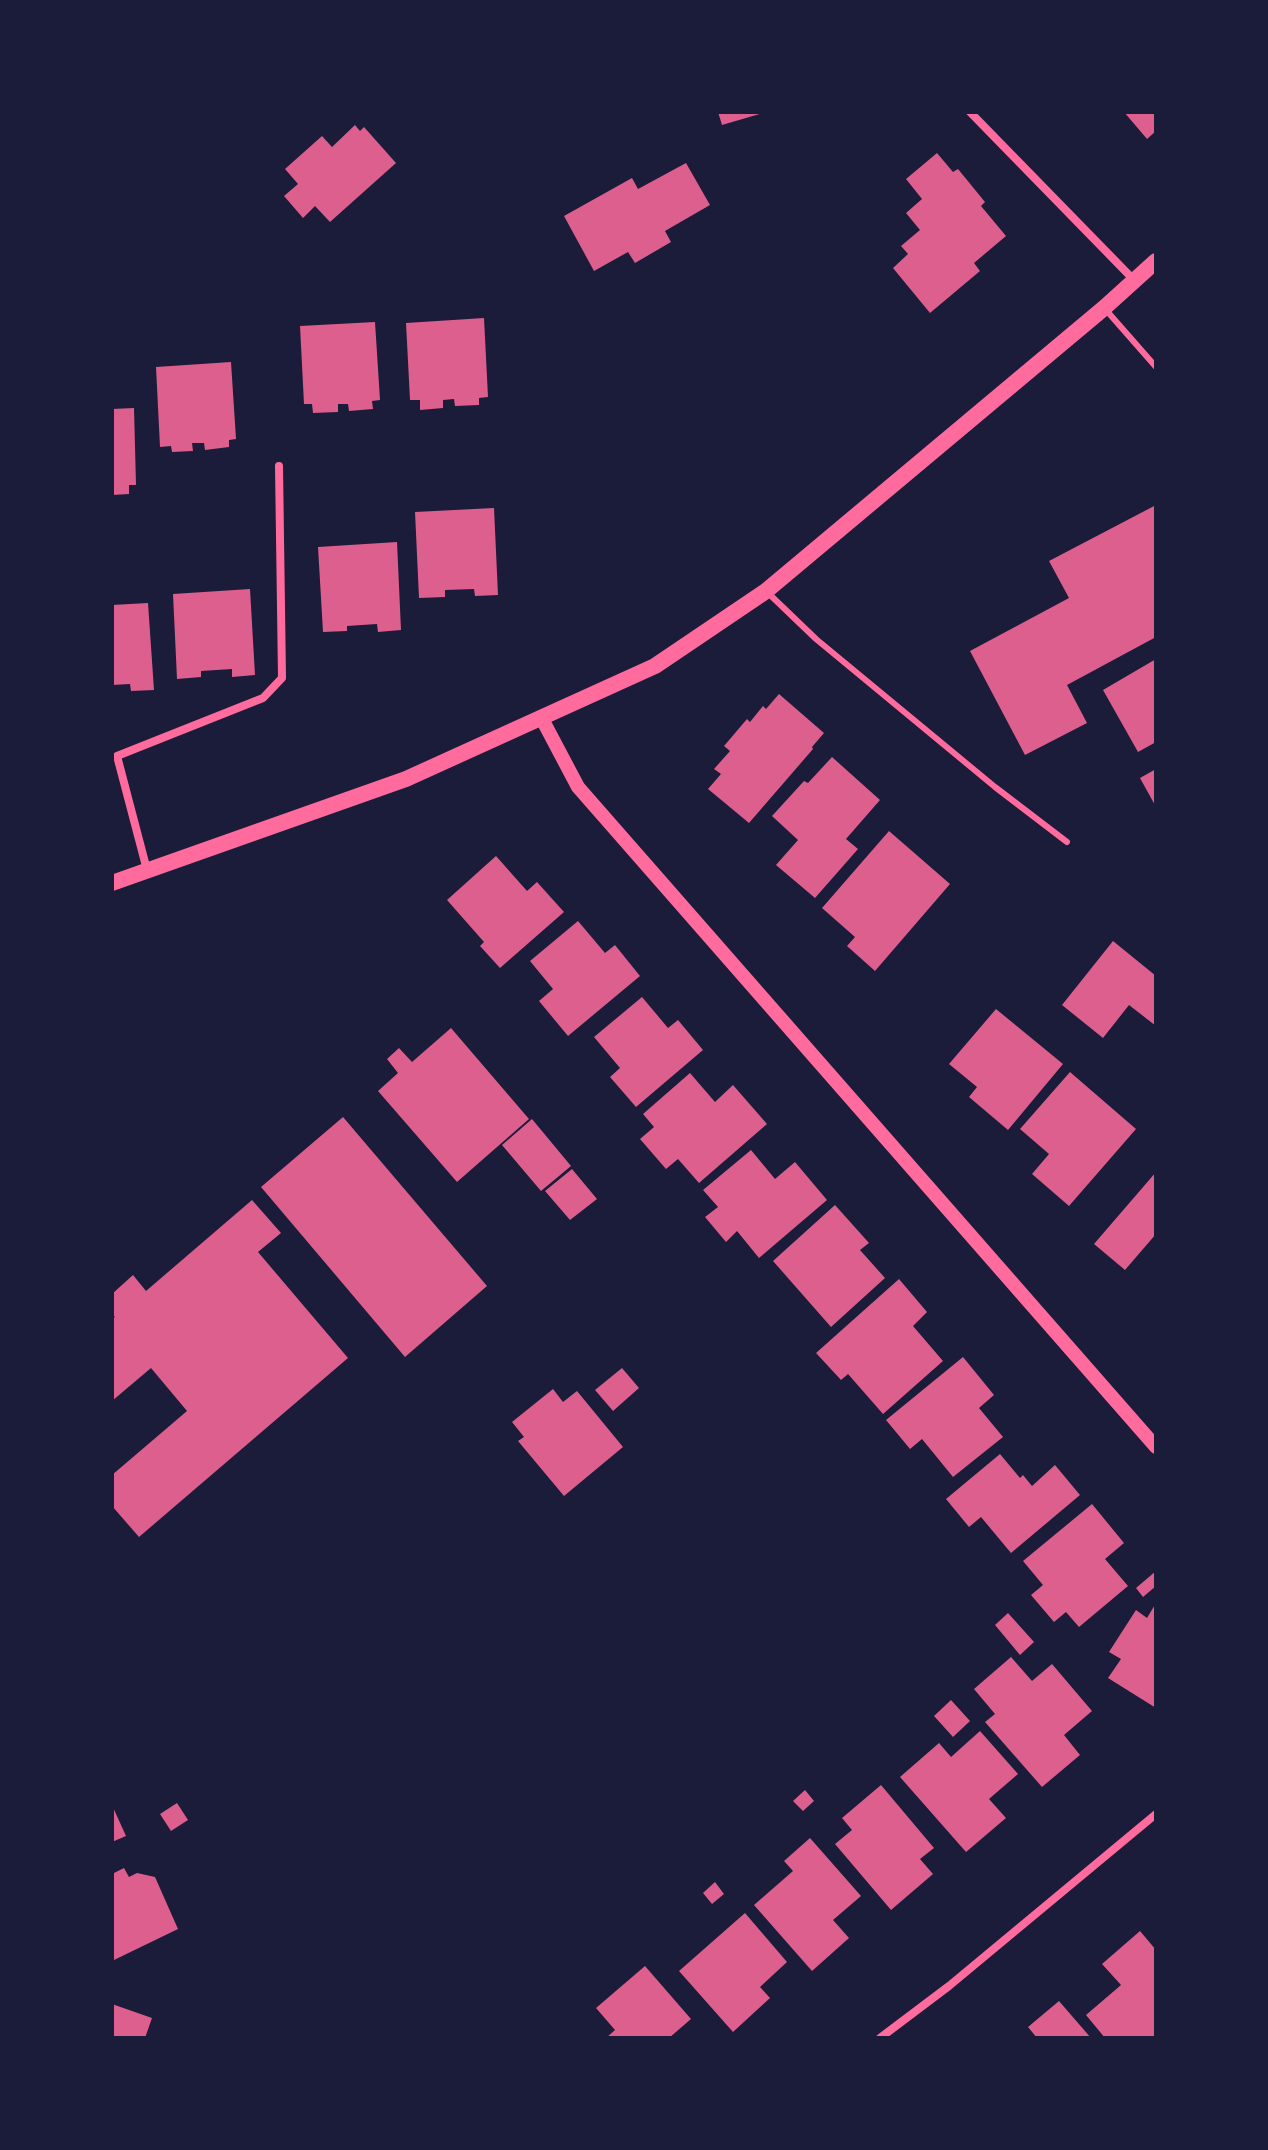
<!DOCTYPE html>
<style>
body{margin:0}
#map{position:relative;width:1268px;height:2150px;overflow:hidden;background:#1b1b3a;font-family:"Titillium Web",sans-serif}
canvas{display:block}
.frame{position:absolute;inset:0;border:114px solid #1b1b3a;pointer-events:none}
</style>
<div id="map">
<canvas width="1268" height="2150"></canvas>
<div class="frame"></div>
</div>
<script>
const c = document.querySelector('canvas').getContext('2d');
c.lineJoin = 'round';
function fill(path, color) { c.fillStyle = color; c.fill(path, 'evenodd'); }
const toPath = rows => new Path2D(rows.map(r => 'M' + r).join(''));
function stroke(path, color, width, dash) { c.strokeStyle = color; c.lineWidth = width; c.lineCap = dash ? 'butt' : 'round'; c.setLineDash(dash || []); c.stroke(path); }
fill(toPath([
 [718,112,763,112,763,113,722,125],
 [1124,112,1156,112,1156,131,1147,139],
 [355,125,360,131,364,127,396,163,330,222,315,206,303,218,284,196,298,184,285,169,322,136,332,147],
 [937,153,953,172,958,169,985,202,981,206,1006,236,974,263,980,271,930,313,893,268,908,254,901,246,920,230,906,213,922,199,906,179],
 [686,163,710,205,665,231,671,242,635,263,628,252,594,271,564,216,632,178,638,189],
 [484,318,488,397,479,398,479,405,455,406,454,399,443,400,443,408,420,410,420,400,410,400,406,323],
 [375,322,380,400,372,401,373,409,349,411,348,404,338,404,338,412,313,413,312,404,304,404,300,326],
 [231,362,236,439,229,440,229,447,205,450,204,443,192,443,193,451,172,452,171,446,160,447,156,367],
 [134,408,136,485,129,485,129,494,112,495,112,409],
 [1156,505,1156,637,1067,685,1087,723,1025,755,970,651,1069,598,1049,561],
 [494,508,498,595,475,596,474,589,445,590,445,597,419,598,415,512],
 [397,542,401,630,378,632,377,624,347,626,347,631,323,632,318,547],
 [250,589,255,675,232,677,232,669,201,671,201,677,177,679,173,594],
 [148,603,154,690,131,691,130,684,112,685,112,605],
 [1156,659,1156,742,1138,752,1103,690],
 [779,694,824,733,812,747,813,749,749,823,708,789,721,774,714,769,730,751,724,746,747,719,750,722,763,706,766,709],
 [832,757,880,800,846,839,858,849,815,898,776,865,798,840,772,816,804,781,808,783],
 [1156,769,1156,807,1140,778],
 [889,831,950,884,875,971,847,946,855,937,822,908],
 [496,856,527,891,537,882,564,912,500,968,480,946,484,942,447,900],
 [578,921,605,953,615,945,640,976,568,1036,539,1001,553,989,530,961],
 [1113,941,1156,976,1156,1026,1129,1005,1103,1038,1062,1005],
 [642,997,668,1028,678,1020,703,1050,636,1107,610,1077,620,1068,594,1037],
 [996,1009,1063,1064,1008,1130,969,1097,977,1087,949,1064],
 [451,1028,529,1119,457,1182,378,1091,398,1073,387,1059,399,1048,412,1062],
 [1070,1072,1136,1129,1069,1206,1032,1174,1049,1154,1020,1129],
 [690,1073,715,1102,733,1085,767,1124,699,1183,678,1159,666,1169,640,1139,654,1127,643,1114],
 [343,1117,487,1286,405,1357,261,1187],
 [532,1119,571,1166,541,1191,502,1145],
 [751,1150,775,1179,795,1162,827,1200,759,1258,737,1231,726,1242,705,1217,718,1207,703,1190],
 [572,1169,597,1199,570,1220,545,1191],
 [1156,1172,1156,1234,1125,1270,1094,1244],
 [252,1200,281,1233,258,1252,348,1358,139,1537,112,1506,112,1475,187,1411,151,1368,112,1401,112,1319,115,1317,112,1314,112,1294,133,1275,146,1291],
 [835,1205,869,1243,860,1250,885,1278,831,1327,773,1261],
 [899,1279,927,1312,913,1326,943,1361,883,1414,848,1374,841,1380,816,1353],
 [963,1357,994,1395,979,1408,1003,1437,953,1477,922,1439,910,1449,886,1420],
 [622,1368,639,1388,613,1411,595,1390],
 [553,1389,563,1402,577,1391,623,1447,564,1496,518,1441,524,1437,512,1422],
 [1000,1454,1020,1478,1023,1475,1032,1486,1055,1465,1080,1495,1011,1553,981,1517,969,1527,946,1499],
 [1092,1504,1124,1543,1105,1559,1128,1586,1079,1627,1066,1612,1054,1622,1031,1595,1043,1585,1023,1561],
 [1156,1571,1156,1586,1143,1597,1136,1588],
 [1156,1603,1156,1708,1108,1678,1121,1659,1109,1652,1136,1610,1147,1618],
 [1008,1613,1034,1642,1020,1655,995,1625],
 [1011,1657,1032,1681,1052,1664,1092,1711,1064,1735,1080,1755,1042,1787,985,1722,995,1714,974,1689],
 [951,1700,970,1721,953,1737,934,1716],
 [980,1731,1018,1774,989,1799,1006,1818,966,1852,900,1777,939,1743,951,1757],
 [881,1785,934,1848,920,1859,933,1874,891,1910,835,1844,852,1830,842,1818],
 [805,1790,814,1801,803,1811,793,1801],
 [177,1803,188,1820,171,1831,160,1814],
 [112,1805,126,1836,112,1842],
 [810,1838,861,1896,833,1920,849,1938,812,1971,754,1905,793,1871,784,1861],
 [124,1868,129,1877,137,1873,155,1877,178,1929,114,1960,112,1955,112,1874],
 [715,1882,724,1894,712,1904,703,1893],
 [745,1913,787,1962,760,1987,770,1998,733,2032,679,1971],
 [1140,1931,1156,1950,1156,2038,1105,2038,1086,2015,1121,1985,1102,1964],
 [645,1966,691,2019,669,2038,606,2038,615,2030,596,2008],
 [1059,2001,1091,2038,1037,2038,1028,2027],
 [112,2004,152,2018,145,2038,112,2038]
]), '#dd5f8e');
stroke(toPath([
 [1106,310,1156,367],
 [766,591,816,639,995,787,1067,842]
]), '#ff6b9d', 6);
stroke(toPath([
 [970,112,1133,279],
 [147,870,117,756,263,698,282,678,279,466],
 [880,2038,949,1986,1156,1814]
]), '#ff6b9d', 8);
stroke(toPath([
 [541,717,578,787,1156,1447]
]), '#ff6b9d', 14);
stroke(toPath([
 [112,883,406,779,655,666,766,591,1104,308,1156,261]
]), '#ff6b9d', 16);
</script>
